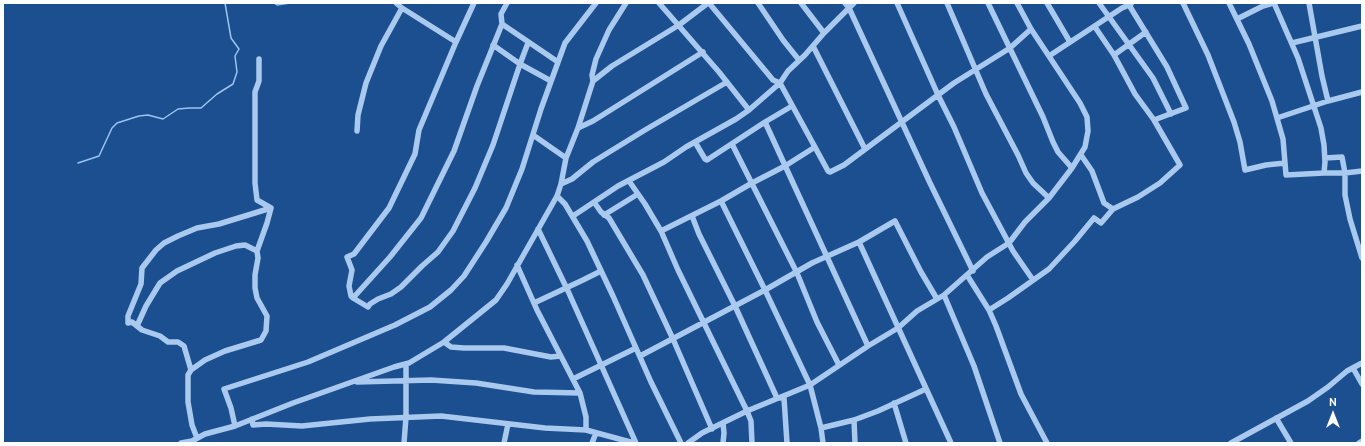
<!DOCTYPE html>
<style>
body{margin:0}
#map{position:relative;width:1365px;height:446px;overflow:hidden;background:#1b4f8f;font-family:Cabin,sans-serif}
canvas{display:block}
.frame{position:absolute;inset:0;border:4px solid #fff;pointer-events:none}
.north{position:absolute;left:1313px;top:394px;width:40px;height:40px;-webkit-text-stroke:3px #1b4f8f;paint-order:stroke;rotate:0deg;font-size:11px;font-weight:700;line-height:16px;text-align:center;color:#fff}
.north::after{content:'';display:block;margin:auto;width:14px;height:18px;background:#fff;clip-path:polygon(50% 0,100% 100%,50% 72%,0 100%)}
</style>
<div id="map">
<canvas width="1365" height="446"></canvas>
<div class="frame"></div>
<div class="north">N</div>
</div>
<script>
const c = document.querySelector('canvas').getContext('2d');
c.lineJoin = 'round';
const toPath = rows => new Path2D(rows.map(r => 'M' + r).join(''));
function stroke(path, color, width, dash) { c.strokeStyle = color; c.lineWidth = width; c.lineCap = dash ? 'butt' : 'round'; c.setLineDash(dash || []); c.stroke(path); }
stroke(toPath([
 [230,3,236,3],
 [274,3,277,5,290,3],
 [78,163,99,156,112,128,117,123,139,116,148,115,163,119,178,109,189,108,201,108,217,94,233,84,237,72,235,56,239,49,231,38,225,3]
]), '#9cc4f0', 1.5);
stroke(toPath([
 [396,3,402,8,456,42],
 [474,3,456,42,419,130,415,154,389,208,354,254,347,257,352,270,349,286,351,296,353,298,368,307,370,304,378,299,391,294,401,287,422,266,438,252,453,231,475,188,493,145,520,64,528,43],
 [659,3,719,72,749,110],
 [709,3,773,80,780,83,828,171,830,172,844,165,954,83,1010,48,1031,29],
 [758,3,783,40,799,60],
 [801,3,824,33],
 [845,3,849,8,930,183,973,271],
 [897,3,938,95,954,127,982,193,1013,251,1033,280],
 [947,3,986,94,1018,155,1026,173,1033,183,1049,198],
 [988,3,1043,117,1053,142,1058,152,1072,168],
 [1047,3,1070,42],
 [1099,3,1153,78,1171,114],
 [1183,3,1208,55,1234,122,1240,142,1245,170,1266,165,1285,163],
 [1229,3,1249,44,1272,101,1283,139,1286,175,1324,173,1345,173,1362,171],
 [1274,3,1298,58,1321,128,1324,145,1325,162,1324,173],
 [1309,3,1322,76,1328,101],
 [1129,5,1167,67,1186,108,1154,120],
 [1237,19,1263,6,1273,3],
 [502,24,558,62],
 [1292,43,1362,26],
 [493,45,520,64,551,81],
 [813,46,865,149],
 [1114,55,1146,32],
 [1049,56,1122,8,1131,4],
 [259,59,259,81,255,92,255,183,257,200,271,208],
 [593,81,612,66,679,25,708,3],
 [1277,118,1328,101,1362,92],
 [765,122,868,346],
 [578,128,593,121,703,52],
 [357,131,358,115,366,83,381,46,402,8],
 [533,135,566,158],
 [695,142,705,159,707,160,765,122,792,106],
 [732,144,797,273,817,322,839,365],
 [1081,155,1092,171,1104,203,1113,209],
 [1325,158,1342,157,1345,173,1345,195,1350,219,1362,258],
 [629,181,645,204,661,231,678,270,747,411,751,421,752,443],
 [561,184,572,179,593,162,645,130,727,82],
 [557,196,565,204,587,241,613,296,651,382,681,443],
 [721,201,765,290,810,385,821,428,823,443],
 [594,202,601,212,609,218,643,275,673,339,712,429],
 [604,215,638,194],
 [573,216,618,186,664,162,686,147,736,119,749,110,780,83,788,71,805,55,824,33,854,3],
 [692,216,699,234,735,306,777,398,784,398,787,443],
 [538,229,568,291,636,443],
 [661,231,721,201,752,183,785,166,815,147],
 [859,242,951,443],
 [517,265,537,310,580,393,586,417,586,430],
 [967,275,989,310,996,326,1021,394,1047,443],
 [944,295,974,366,1000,443],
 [353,298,390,257,421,218,454,151,477,86,502,24,501,14,507,3],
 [534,303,583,280,601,271],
 [989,310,1008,298,1049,269,1075,241,1094,218,1101,223,1113,209,1138,197,1160,183,1180,165,1154,120,1135,94,1114,55,1095,27],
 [137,326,146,306,160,283,177,271,215,253,236,246,245,245,257,251],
 [444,342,451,347,464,348,504,348,551,357,560,356],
 [640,356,765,290,812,263,859,242,895,221,921,272,937,299],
 [1353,368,1362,384],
 [191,370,184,346,178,342,168,342,160,336,142,330,132,322,128,323,128,316,141,284,142,268,156,250,164,243,178,236,197,228,219,224,271,208],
 [573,379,636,348],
 [357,382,431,380,476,383,534,392,580,393],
 [894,403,906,443],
 [1276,418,1291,443],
 [252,419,253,425,266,424,302,426,370,419,441,416,545,428,586,430,634,443],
 [854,420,855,443],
 [235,426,231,408,224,389,308,362,395,325,430,307,451,290,464,276,486,242,506,208,522,169,541,109,565,43,596,3],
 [821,428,854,420,878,411,926,389],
 [197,438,192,425,188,402,188,375,191,370,205,360,225,351,261,340,266,331,267,316,257,298,255,288,255,275,258,258,257,251,267,223,271,208],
 [181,443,192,441,205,434,235,426,293,403,394,367,409,363,444,342,496,300,507,284,557,196,561,184,566,158,578,128,593,81,592,75,596,59,609,30,626,3],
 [404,443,406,417,406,364],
 [504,443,508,424],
 [592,443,596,433],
 [688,443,702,433,747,411,810,385,868,346,898,328,917,311,944,295,987,257,1009,243,1025,222,1049,198,1072,168,1085,147,1088,131,1087,117,1080,103,1031,29,1017,3],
 [723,443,724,433,723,423],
 [1231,443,1308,401,1328,387,1347,371,1362,363],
 [1359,443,1362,441]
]), '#a9c9ee', 5.5);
</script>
